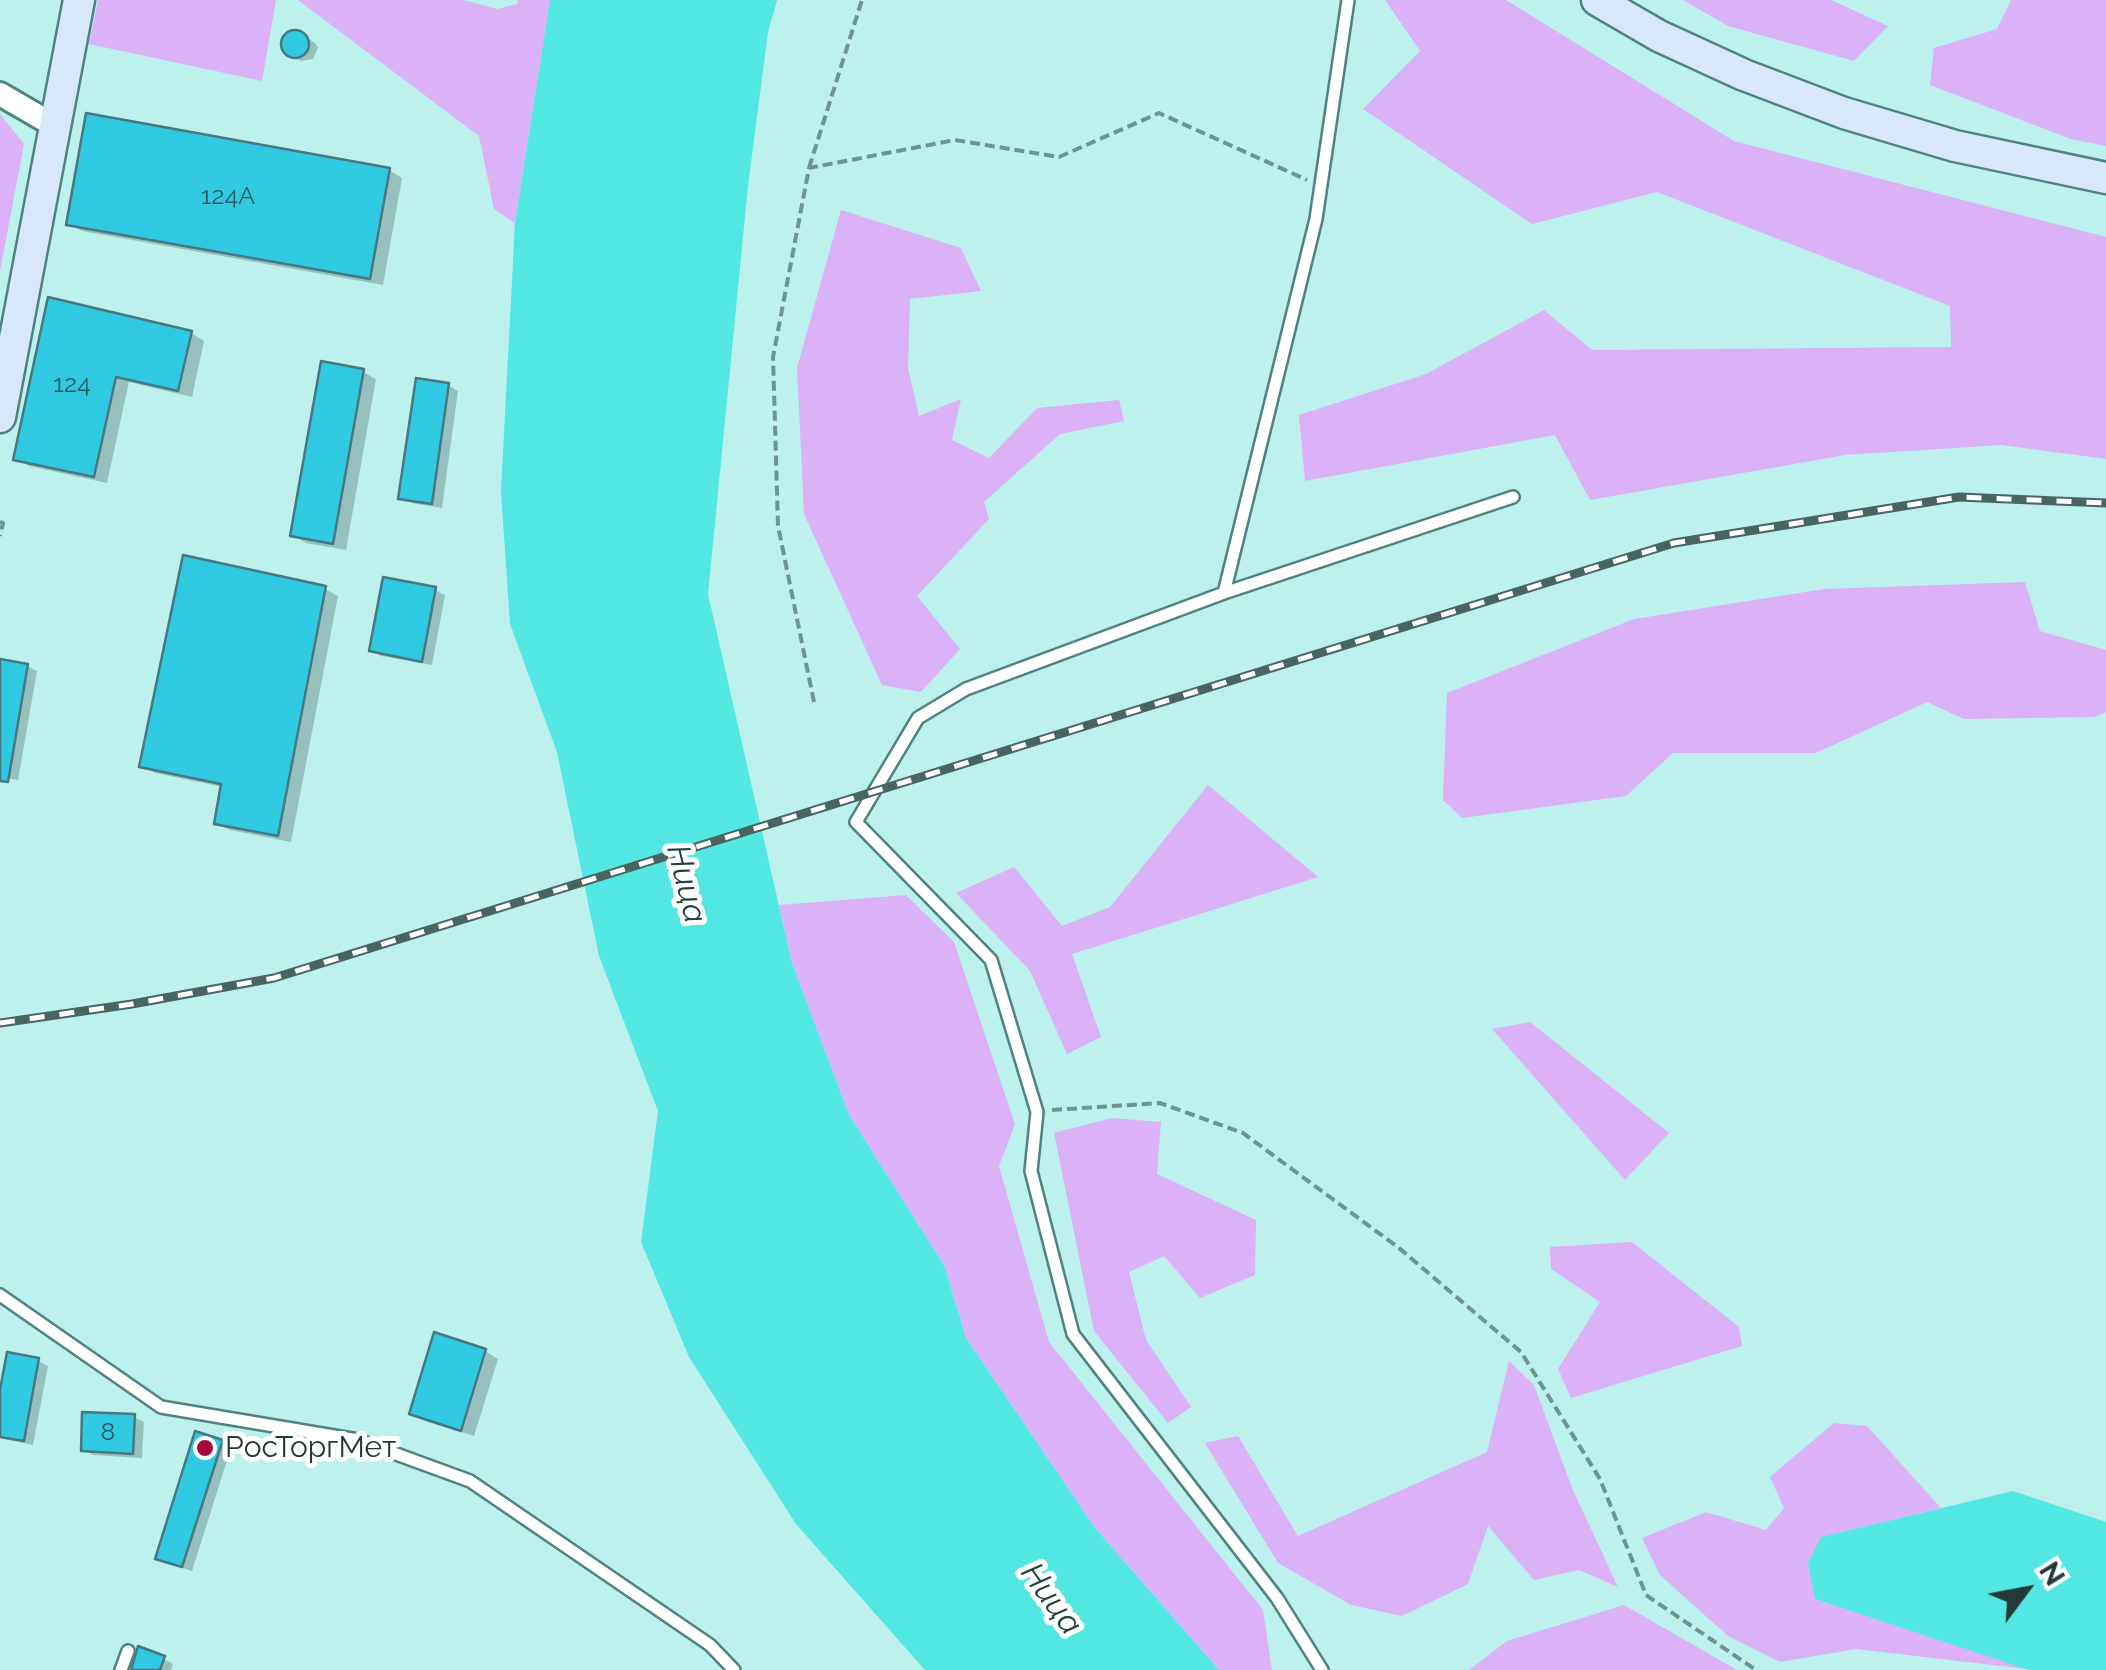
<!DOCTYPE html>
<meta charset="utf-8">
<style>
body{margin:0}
#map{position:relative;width:2106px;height:1670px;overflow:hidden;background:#bcf1ed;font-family:Raleway,sans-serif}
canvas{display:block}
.north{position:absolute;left:1976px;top:1540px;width:100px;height:100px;-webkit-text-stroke:8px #fff;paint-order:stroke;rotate:58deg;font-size:28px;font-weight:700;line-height:40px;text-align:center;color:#243938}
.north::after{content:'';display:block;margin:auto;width:35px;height:45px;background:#243938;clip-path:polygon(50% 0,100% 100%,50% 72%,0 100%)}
</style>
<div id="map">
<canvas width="2106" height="1670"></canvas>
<div class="north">N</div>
</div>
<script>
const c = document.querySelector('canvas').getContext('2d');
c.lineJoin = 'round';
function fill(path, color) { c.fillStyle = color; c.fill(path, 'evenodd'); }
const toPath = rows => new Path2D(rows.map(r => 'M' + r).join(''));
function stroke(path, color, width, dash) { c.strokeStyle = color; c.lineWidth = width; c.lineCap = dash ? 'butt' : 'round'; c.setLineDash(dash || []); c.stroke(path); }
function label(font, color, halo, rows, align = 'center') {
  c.font = font + ' Raleway,sans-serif'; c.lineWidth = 10; c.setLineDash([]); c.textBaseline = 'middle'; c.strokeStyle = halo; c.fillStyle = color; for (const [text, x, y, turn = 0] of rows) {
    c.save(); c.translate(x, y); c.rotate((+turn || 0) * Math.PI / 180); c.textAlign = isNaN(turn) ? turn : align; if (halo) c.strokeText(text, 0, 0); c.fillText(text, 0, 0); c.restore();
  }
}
fill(toPath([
 [98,0,276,0,262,81,89,44],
 [298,0,463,0,497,9,517,4,518,0,550,0,515,223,494,209,479,136],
 [1385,0,1506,0,1734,141,2106,237,2106,459,2001,445,1845,455,1590,500,1555,435,1305,481,1299,415,1426,374,1544,310,1592,350,1951,347,1950,306,1657,192,1532,224,1363,109,1420,51],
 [1683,0,1831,0,1888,26,1854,61,1728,26],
 [2011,0,2106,0,2106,146,2071,139,1930,85,1934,48,1997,29],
 [0,114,24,144,0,271],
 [841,210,961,248,981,291,910,299,908,368,919,416,961,399,952,440,989,458,1037,408,1119,400,1124,421,1060,434,984,502,989,519,917,596,960,649,921,692,882,685,804,514,797,368],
 [2025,582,2040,631,2106,650,2106,712,2094,717,1964,719,1927,702,1816,753,1673,753,1626,796,1462,818,1443,800,1447,693,1634,619,1824,589],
 [1208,785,1318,877,1072,954,1101,1037,1067,1054,1030,971,956,893,1014,867,1062,926,1110,907],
 [906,895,954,942,1015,1124,999,1166,1049,1342,1263,1610,1272,1670,1219,1670,1095,1528,966,1338,944,1265,849,1115,792,963,779,905],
 [1530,1022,1669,1133,1625,1180,1492,1029],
 [1112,1118,1161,1122,1157,1174,1256,1220,1255,1275,1200,1298,1164,1256,1129,1272,1146,1340,1191,1407,1168,1423,1094,1331,1054,1133],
 [1632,1242,1739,1327,1742,1346,1571,1398,1558,1369,1600,1302,1551,1269,1550,1247],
 [1509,1361,1534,1385,1572,1488,1618,1587,1579,1570,1534,1580,1488,1526,1468,1584,1402,1616,1351,1605,1278,1563,1205,1443,1238,1436,1298,1536,1487,1452],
 [1834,1423,1867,1426,1941,1508,1822,1537,1815,1599,2027,1669,1856,1649,1780,1662,1728,1636,1660,1575,1642,1538,1706,1512,1766,1530,1784,1508,1770,1477],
 [1624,1605,1737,1670,1469,1670,1507,1641]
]), '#dbb2f8');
fill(toPath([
 [550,0,777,0,768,32,748,186,708,594,792,963,849,1115,944,1265,966,1338,1095,1528,1219,1670,925,1670,796,1524,689,1357,641,1242,658,1111,599,956,557,752,510,624,501,491,515,223],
 [2013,1491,2106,1522,2106,1670,2029,1670,1815,1599,1808,1563,1821,1537]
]), '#52e7e1');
fill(toPath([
 [299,33,315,43,318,48,313,59,301,61,286,51,284,39,287,35],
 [389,170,402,178,383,285,82,231,69,224],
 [50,300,191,333,204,341,192,397,129,382,107,483,29,466,16,459],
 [363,372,376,379,346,550,306,543,293,535],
 [448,385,458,391,442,508,411,503,401,498],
 [325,589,338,596,291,842,230,830,216,823,223,787,155,773,142,765],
 [435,590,445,595,432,665,381,656,372,650],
 [0,661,27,666,37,671,18,780,0,777],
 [485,1351,498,1359,474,1436,425,1421,412,1413],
 [38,1361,48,1366,33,1445,4,1439,0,1437,0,1403],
 [134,1417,144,1422,142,1458,93,1455,83,1449],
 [222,1442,231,1448,192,1571,167,1563,158,1558],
 [164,1659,173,1664,171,1670,132,1670]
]), '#0003');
const building = toPath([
 '281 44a14 14 0 1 1 28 0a14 14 0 1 1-28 0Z',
 [86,113,390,168,370,279,66,225,86,113],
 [48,297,192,331,178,391,116,377,94,477,13,460,48,297],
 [321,361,364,369,333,544,290,536,321,361],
 [416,378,449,383,432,504,398,499,416,378],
 [183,555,326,586,278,836,214,824,221,784,139,767,183,555],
 [383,577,436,587,422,662,369,651,383,577],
 [0,659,28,664,8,782,0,781,0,659],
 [434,1332,486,1349,461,1431,409,1414,434,1332],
 [7,1352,39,1358,24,1441,0,1437,0,1390,7,1352],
 [82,1412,135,1414,133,1454,81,1451,82,1412],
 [195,1431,223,1440,182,1567,155,1559,195,1431],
 [138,1646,165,1656,160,1670,131,1670,138,1646]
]);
fill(building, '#2fcae2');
stroke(building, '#477781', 2.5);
const lane = toPath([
 [1224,593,1513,497],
 [0,1295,161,1407,358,1440,470,1481,710,1645,734,1670],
 [121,1670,128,1651],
 [1322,1670,1277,1598,1073,1334,1031,1171,1037,1112,991,960,856,822,918,718,966,689,1224,593,1316,219,1348,0]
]);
const street = toPath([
 [0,94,55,126]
]);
const secondary = toPath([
 [1597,0,1659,36,1744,75,1844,113,1955,146,2106,178],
 [0,417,79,0]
]);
stroke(lane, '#50827f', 16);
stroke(street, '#50827f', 28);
stroke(secondary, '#50827f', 35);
stroke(toPath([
 [809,168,862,0],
 [0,522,3,523,0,536],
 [814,702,778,526,773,357,809,168,955,140,1059,157,1159,113,1307,180],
 [1052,1110,1160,1103,1243,1133,1399,1248,1521,1352,1600,1479,1646,1595,1756,1670]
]), '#6e9390', 4, [10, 5]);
stroke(lane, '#fff', 11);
stroke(street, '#fff', 22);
stroke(secondary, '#d8e8fa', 30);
const rail = toPath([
 [0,1023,132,1004,274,978,1674,543,1959,497,2106,503]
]);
stroke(rail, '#496563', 9);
stroke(rail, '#fff', 5, [15]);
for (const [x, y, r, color] of [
 [205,1448,10,"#a40a40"]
]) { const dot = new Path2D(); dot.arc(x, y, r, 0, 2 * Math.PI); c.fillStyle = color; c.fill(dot); stroke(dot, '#fff', 4); }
label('25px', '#275d62', null, [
 ["124А",228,196],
 ["124",72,384],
 ["8",108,1432]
]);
label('30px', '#243938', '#fff', [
 ["РосТоргМет",225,1448]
], 'left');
label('italic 32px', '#21403e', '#fff', [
 ["Ница",686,884,76],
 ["Ница",1051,1599,54]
]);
</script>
